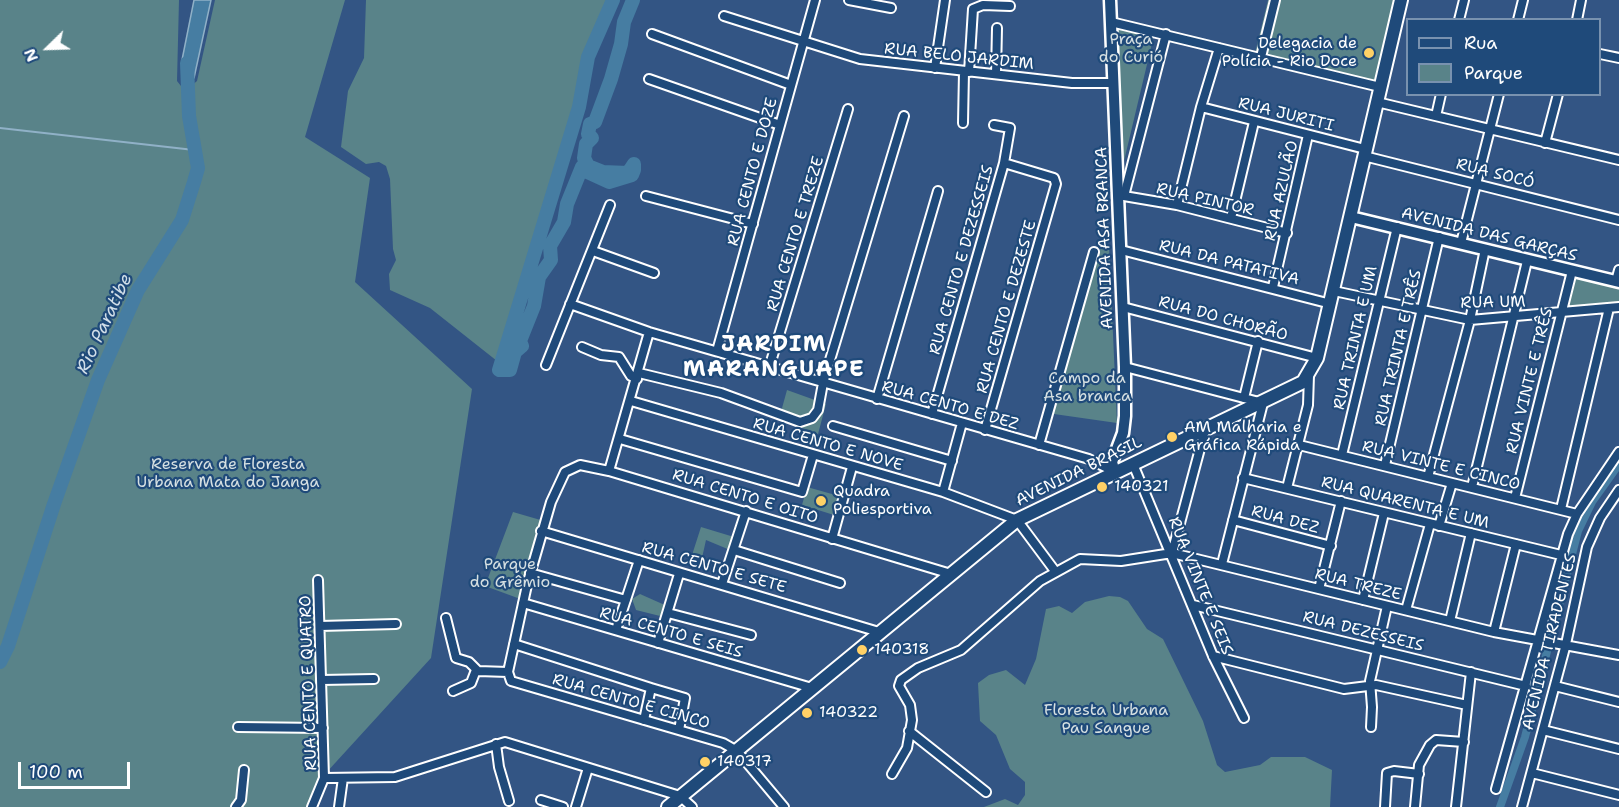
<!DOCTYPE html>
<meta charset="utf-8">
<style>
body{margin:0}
#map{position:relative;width:1619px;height:807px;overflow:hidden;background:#335584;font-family:"Shantell Sans",sans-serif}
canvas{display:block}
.legend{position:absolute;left:1406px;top:18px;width:195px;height:78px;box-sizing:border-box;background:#1f4a7a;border:2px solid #7992af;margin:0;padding:8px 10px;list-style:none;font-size:18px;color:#fff}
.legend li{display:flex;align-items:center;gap:12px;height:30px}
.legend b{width:30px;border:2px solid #7992af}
.north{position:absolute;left:18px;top:18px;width:60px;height:60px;-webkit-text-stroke:4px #1f4a7a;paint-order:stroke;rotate:247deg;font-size:16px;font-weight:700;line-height:24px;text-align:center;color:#fff}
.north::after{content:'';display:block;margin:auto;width:21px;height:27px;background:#fff;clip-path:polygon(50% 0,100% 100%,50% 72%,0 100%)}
.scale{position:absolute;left:18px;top:762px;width:112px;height:27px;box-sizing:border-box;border:3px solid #fff;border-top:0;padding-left:8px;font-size:18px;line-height:21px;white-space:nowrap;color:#fff;-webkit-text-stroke:4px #1f4a7a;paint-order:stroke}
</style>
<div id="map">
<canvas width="1619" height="807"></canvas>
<ul class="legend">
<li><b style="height:8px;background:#1f4a7a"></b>Rua</li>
<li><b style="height:16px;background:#598389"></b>Parque</li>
</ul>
<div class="north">N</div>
<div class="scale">100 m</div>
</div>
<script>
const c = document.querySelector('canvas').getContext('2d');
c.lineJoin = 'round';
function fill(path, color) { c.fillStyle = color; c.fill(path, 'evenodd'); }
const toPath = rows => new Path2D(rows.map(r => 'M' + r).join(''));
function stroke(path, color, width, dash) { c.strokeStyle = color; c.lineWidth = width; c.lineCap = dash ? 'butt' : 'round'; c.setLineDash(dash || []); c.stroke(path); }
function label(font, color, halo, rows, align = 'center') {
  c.font = font + ' "Shantell Sans",sans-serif'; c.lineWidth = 4.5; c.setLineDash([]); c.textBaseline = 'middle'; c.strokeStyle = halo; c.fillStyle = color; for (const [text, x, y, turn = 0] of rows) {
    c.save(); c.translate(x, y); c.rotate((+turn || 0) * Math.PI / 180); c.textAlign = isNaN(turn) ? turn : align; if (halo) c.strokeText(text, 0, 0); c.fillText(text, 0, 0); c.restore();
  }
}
fill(toPath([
 [0,0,179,0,177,81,181,86,190,87,197,81,215,0,345,0,305,137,370,178,355,282,472,389,431,658,315,785,309,807,0,807],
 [366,0,611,0,586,58,577,112,565,134,565,149,559,158,541,223,540,238,524,292,516,304,515,319,502,357,497,361,430,308,390,290,389,274,396,260,393,249,390,179,386,166,379,162,366,164,341,147,348,91,364,58],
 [1268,0,1402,0,1381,86,1255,53],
 [1111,26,1154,35,1119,182],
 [1102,244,1109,246,1117,423,1047,413],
 [1577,277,1619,288,1619,304,1566,309,1572,281],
 [787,390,826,404,818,434,779,419],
 [807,487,839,496,834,515,802,505],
 [513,512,544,521,523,600,485,586],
 [701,527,734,537,730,550,706,540,702,558,692,555],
 [640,594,667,606,664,617,636,610,632,599],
 [1109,596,1120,597,1128,601,1147,629,1163,639,1203,721,1217,765,1225,772,1260,765,1271,757,1305,757,1332,770,1330,807,984,807,1005,799,1018,805,1025,795,1025,782,1010,769,996,735,980,721,978,683,989,675,1006,670,1025,685,1036,659,1046,609,1059,606,1072,613,1085,602]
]), '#598389');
const water = toPath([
 [194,0,211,0,194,78,183,82,182,60,194,0]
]);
fill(water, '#467da2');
stroke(water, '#90b1c7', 1.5);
stroke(toPath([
 [0,128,194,150]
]), '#90b1c7', 2);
stroke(toPath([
 [1500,807,1525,737,1578,531,1592,502,1619,464]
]), '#467da2', 8);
stroke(toPath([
 [613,0,588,57,579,107,499,370,510,370,515,352,522,346,520,341,534,306,539,277,551,260,550,246,564,222,567,204,582,167,585,171,609,182,632,175,634,170,634,164,628,173,603,172,588,166,584,158,586,144,592,138,588,134,590,124,595,122,611,79,621,44,624,22,633,0],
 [0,662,8,646,54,504,98,380,138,290,182,220,194,182,198,168,189,116,187,63]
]), '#467da2', 14);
const street = toPath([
 [849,0,891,8],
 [724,16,860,59,1072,83,1114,83],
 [1459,20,1464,0],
 [1518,20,1523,0],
 [1577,20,1581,0],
 [1111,22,1380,87],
 [652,34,791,85],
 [1600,54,1619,58],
 [1261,57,1275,0],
 [935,68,945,0],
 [969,72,973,9,983,5,1010,6],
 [996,74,997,28],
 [649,79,780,125],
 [1377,102,1619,160],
 [1201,107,1365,149],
 [1436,116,1441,94],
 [963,123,964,72],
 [1545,143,1558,94],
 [1364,156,1619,220],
 [1118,195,1177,205,1287,233],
 [646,196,753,224],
 [1124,196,1166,34],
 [1177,205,1201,107,1219,48],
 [1231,218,1254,122],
 [1461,243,1499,94],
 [1121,250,1331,304],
 [593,251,654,273],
 [1616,281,1619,270],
 [1273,287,1308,135],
 [1334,291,1470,320,1619,307],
 [570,304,649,332,1089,459,1109,469,1112,474],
 [1123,307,1317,358],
 [582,347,601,355,619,357,631,376,637,379],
 [717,351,815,0],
 [546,365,610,205],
 [1125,367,1263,403,1222,564],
 [769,368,848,109],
 [639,373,721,393,800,422,812,418,818,410,823,383,904,116],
 [1244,398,1258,341],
 [877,399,938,191],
 [631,401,943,492,1017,520,1055,571],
 [932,414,1004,163,1010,128,994,125],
 [833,426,952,461],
 [985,430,1056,184,1054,178,1004,163],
 [620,439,802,492,813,455],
 [1039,445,1094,252],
 [1299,445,1577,514],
 [1342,455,1397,227],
 [1133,464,1213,656,1244,718],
 [1385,465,1439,237],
 [609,471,649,332],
 [1428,477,1470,320,1485,249],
 [1243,478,1561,555],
 [1472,487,1527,261],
 [1287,488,1308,405,1309,375],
 [943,492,962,423],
 [1515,498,1572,271],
 [1561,509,1609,308],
 [1233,520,1331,546],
 [1439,526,1452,483],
 [541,531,879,632],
 [832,539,852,467],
 [734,550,840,583],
 [1172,553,1205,430],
 [530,573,626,600],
 [318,580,324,778,395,777,505,742,680,796,692,807],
 [722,584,746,511],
 [1319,589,1341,501],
 [1363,600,1384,513],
 [523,603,812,688],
 [1193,605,1526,686],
 [1406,610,1430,524],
 [668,613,751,635],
 [446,618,456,658,469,662,478,671,508,672],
 [1450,621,1471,533],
 [320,626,396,624],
 [616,630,639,560],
 [1494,632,1516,544],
 [658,643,679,574],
 [514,644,651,688,644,720],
 [1213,656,1344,689,1376,685,1467,705],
 [322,680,374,679],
 [1555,686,1619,702],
 [651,688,685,698,679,730],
 [453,691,471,683,476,670],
 [238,727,323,728],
 [1371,727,1372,707,1370,681,1387,606],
 [1543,730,1619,749],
 [909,731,986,792],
 [496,744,499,767,509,801],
 [1532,773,1619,795],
 [892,774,907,748,912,720,910,705,899,686,901,680,918,668,961,650,1040,581,1080,559,1121,561,1172,553,1494,632,1619,655],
 [1496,789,1568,534,1577,514,1619,452],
 [541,800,563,807],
 [236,807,241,800,244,770],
 [312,807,324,778],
 [339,807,343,778],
 [576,807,588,768],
 [784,807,737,751,723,743,511,681,508,672,527,585,551,502,565,472,580,465,609,471,951,574],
 [1385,807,1387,773,1394,771,1419,774],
 [1415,807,1419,765,1430,745,1436,740,1464,742],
 [1456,807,1471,672],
 [1522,807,1566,644,1587,547,1600,518,1619,490]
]);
const secondary = toPath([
 [1110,0,1125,367,1125,416,1123,433,1112,462,1115,473],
 [1351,217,1619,282]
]);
const primary = toPath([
 [668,807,1017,520,1303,382,1317,358,1401,0]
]);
stroke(street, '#fff', 12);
stroke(secondary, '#fff', 15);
stroke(primary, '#fff', 16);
stroke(street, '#1f4a7a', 8);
stroke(secondary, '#1f4a7a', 10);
stroke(primary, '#1f4a7a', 12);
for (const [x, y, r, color] of [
 [1369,53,6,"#ffd166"],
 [1172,437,6,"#ffd166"],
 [1102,487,6,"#ffd166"],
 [821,501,6,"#ffd166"],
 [862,650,6,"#ffd166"],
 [807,713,6,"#ffd166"],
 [705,762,6,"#ffd166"]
]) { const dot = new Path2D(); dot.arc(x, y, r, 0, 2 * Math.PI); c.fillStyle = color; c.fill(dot); stroke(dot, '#1f4a7a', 2); }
label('16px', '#d6e0e2', '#1f4a7a', [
 ["Praça",1131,40],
 ["do Curió",1131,58],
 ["Campo da",1087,379],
 ["Asa branca",1087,397],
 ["Reserva de Floresta",228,465],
 ["Urbana Mata do Janga",228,483],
 ["Parque",510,565],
 ["do Grêmio",510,583],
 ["Floresta Urbana",1106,711],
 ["Pau Sangue",1106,729]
]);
label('16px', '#fff', '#1f4a7a', [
 ["Delegacia de",1357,44,"right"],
 ["Polícia - Rio Doce",1357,62,"right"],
 ["AM Malharia e",1184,428],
 ["Gráfica Rápida",1184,446],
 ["140321",1114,487],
 ["Quadra",833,492],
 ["Poliesportiva",833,510],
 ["140318",874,650],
 ["140322",819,713],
 ["140317",717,762]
], 'left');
label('16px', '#fff', '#1f4a7a', [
 ["RUA BELO JARDIM",959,57,6],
 ["RUA JURITI",1286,115,14],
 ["RUA CENTO E DOZE",753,172,-75],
 ["RUA SOCÓ",1495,174,14],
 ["RUA AZULÃO",1282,191,-77],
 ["RUA PINTOR",1205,200,13],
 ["RUA CENTO E TREZE",796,234,-73],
 ["AVENIDA DAS GARÇAS",1489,235,14],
 ["AVENIDA ASA BRANCA",1105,238,-92],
 ["RUA CENTO E DEZESSEIS",962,260,-74],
 ["RUA DA PATATIVA",1229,263,14],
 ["RUA UM",1493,303,-1],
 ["RUA CENTO E DEZESTE",1007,307,-74],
 ["RUA DO CHORÃO",1223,319,15],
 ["RUA TRINTA E UM",1356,338,-77],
 ["RUA TRINTA E TRÊS",1399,348,-77],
 ["RUA VINTE E TRÊS",1530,381,-76],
 ["RUA CENTO E DEZ",950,406,16],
 ["RUA CENTO E NOVE",828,445,16],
 ["RUA VINTE E CINCO",1441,466,14],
 ["AVENIDA BRASIL",1079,472,-26],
 ["RUA CENTO E OITO",745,497,17],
 ["RUA QUARENTA E UM",1405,503,14],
 ["RUA DEZ",1285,520,15],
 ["RUA CENTO E SETE",714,568,16],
 ["RUA TREZE",1358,585,14],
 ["RUA VINTE E SEIS",1200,586,68],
 ["RUA DEZESSEIS",1363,632,14],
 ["RUA CENTO E SEIS",671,633,16],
 ["AVENIDA TIRADENTES",1550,642,-76],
 ["RUA CENTO E QUATRO",309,683,-92],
 ["RUA CENTO E CINCO",631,702,16]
]);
label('italic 18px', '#d1dee8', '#1f4a7a', [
 ["Rio Paratibe",105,324,-65]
]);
c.letterSpacing = '1.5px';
label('bold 22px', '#fff', '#1f4a7a', [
 ["JARDIM",774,345],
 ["MARANGUAPE",774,370]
]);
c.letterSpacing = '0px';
</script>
